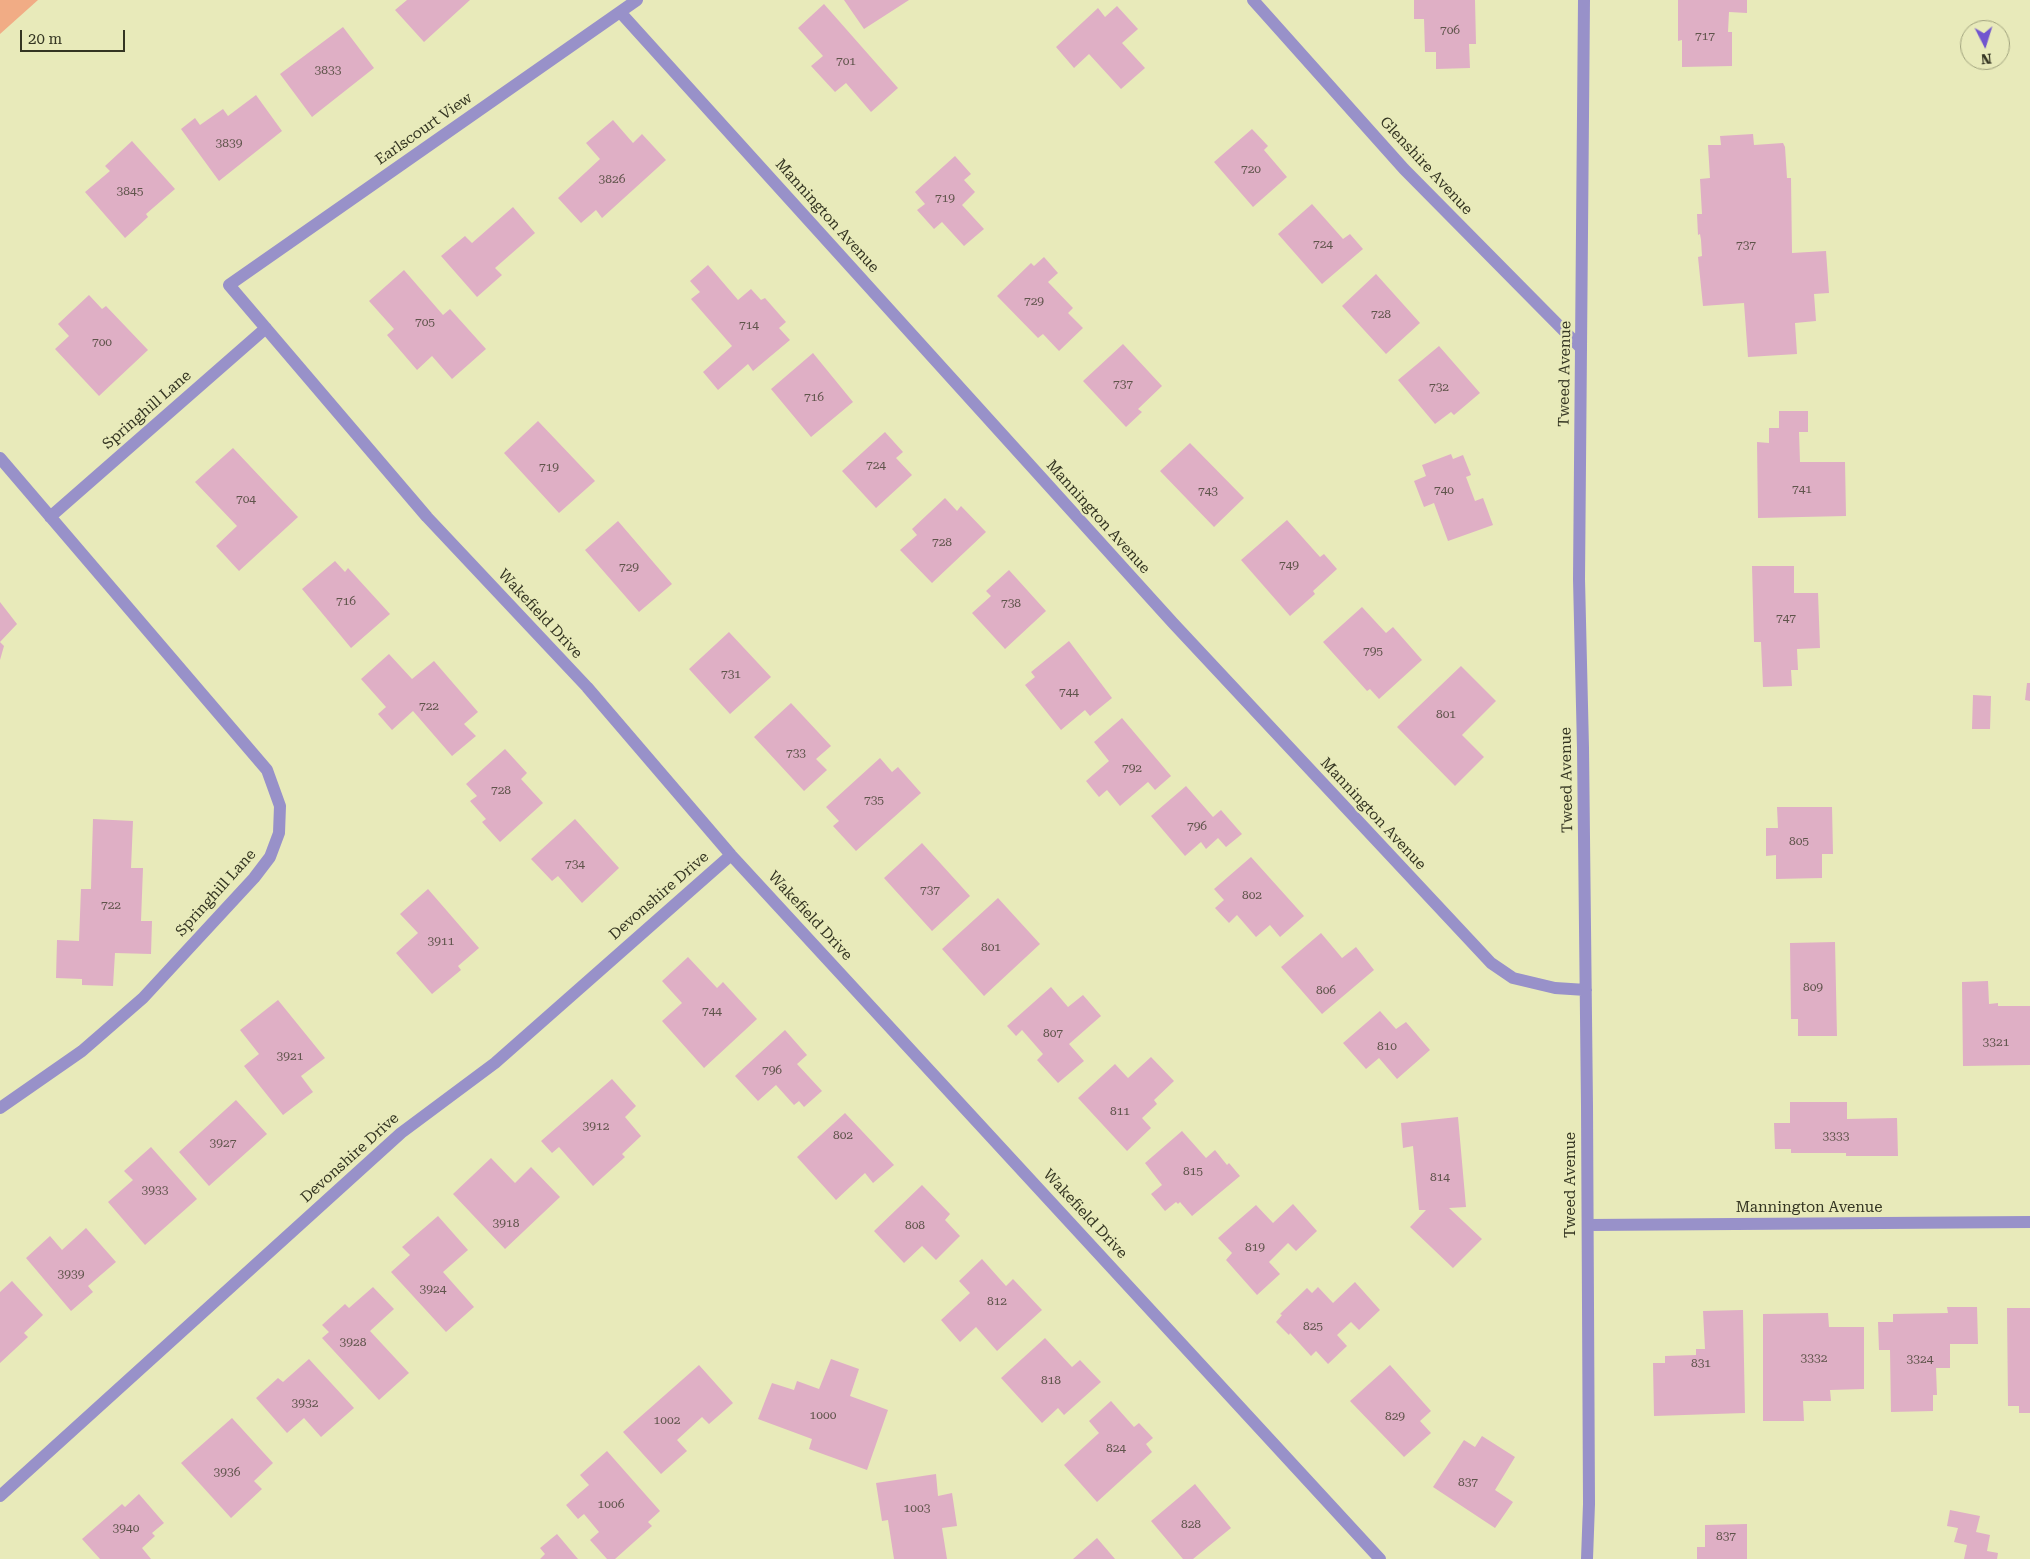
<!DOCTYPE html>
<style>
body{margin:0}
#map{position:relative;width:2030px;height:1559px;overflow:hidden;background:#e8eaba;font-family:"Roboto Serif",serif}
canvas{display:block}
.north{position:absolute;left:1960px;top:20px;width:50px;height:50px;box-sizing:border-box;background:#e8eaba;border:1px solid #a0a27d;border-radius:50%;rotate:175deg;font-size:14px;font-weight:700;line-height:20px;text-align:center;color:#343522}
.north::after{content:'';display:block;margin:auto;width:18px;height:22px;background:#7155cf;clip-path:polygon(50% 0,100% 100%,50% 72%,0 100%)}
.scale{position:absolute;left:20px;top:30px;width:105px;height:22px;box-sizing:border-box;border:2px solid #343522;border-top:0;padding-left:6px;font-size:15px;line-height:18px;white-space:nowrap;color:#343522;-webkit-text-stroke:4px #e8eaba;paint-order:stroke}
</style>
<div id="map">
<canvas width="2030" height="1559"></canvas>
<div class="north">N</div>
<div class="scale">20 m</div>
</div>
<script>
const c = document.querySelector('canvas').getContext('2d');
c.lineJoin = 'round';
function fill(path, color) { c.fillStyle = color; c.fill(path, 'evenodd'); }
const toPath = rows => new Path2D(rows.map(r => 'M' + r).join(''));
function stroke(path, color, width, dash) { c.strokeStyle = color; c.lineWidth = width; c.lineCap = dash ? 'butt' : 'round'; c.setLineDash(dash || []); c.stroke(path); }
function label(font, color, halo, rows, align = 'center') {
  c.font = font + ' "Roboto Serif",serif'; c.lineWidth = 4.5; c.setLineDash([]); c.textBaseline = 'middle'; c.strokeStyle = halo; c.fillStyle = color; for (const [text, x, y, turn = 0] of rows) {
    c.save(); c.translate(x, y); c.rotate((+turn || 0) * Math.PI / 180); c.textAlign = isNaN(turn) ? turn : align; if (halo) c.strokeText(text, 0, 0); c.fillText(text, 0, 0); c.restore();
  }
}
fill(toPath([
 [0,0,38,0,0,34]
]), '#f1ac85');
fill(toPath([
 [407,0,470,0,424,42,395,10],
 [844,0,909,0,864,29],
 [1414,0,1475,0,1476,44,1469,44,1470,68,1436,69,1436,52,1425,52,1424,19,1414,19],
 [1678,0,1747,0,1747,13,1729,12,1728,32,1732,32,1732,66,1682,67,1682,40,1678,41],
 [824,4,898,88,871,112,846,83,835,92,811,66,823,56,798,28],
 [1117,6,1138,29,1122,43,1145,68,1121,89,1089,54,1074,68,1056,47,1098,8,1105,17],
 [343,27,374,68,312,117,280,74],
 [256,95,282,131,219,181,181,129,195,118,200,125,223,109,228,116],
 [613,120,633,143,642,134,666,160,602,218,596,210,581,223,558,198,600,159,586,143],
 [1252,129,1268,146,1264,150,1287,177,1253,207,1214,162],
 [1753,134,1754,145,1783,143,1785,147,1787,178,1791,178,1792,253,1826,251,1829,293,1814,294,1816,321,1795,323,1797,354,1748,357,1744,303,1703,306,1698,257,1702,256,1701,240,1700,234,1698,235,1697,214,1702,214,1700,179,1710,178,1708,145,1721,145,1720,136],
 [132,141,175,189,146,214,148,217,125,238,85,192,110,171,105,166],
 [955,156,971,174,964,180,975,192,962,205,984,229,964,246,942,222,934,229,917,210,925,204,915,192],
 [1312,204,1343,239,1350,234,1363,249,1322,284,1278,234],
 [513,207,535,233,495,268,502,275,477,297,441,256,465,236,472,243],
 [1044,257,1058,273,1048,282,1073,308,1068,313,1083,328,1059,351,1043,334,1038,338,997,296,1031,263,1034,266],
 [708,265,738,300,751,289,761,300,765,298,786,322,779,328,790,340,753,371,748,364,718,390,703,372,732,346,691,299,700,292,690,281],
 [404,270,443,315,450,309,486,349,452,379,432,356,417,370,387,335,394,329,369,301],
 [1376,274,1420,323,1386,354,1342,306],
 [89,295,102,309,106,306,148,350,99,396,55,349,69,336,58,324],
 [1123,344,1162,386,1138,409,1142,412,1126,427,1083,381],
 [1439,346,1480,393,1454,415,1451,412,1435,424,1398,380],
 [813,353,853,402,811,437,771,389],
 [1779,411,1808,411,1808,432,1799,432,1800,462,1845,462,1846,516,1758,518,1757,442,1769,443,1769,428,1779,428],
 [538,421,595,481,559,513,504,453],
 [885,432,903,452,896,458,912,475,876,508,842,471],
 [1190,443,1244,498,1214,527,1160,471],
 [233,448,298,517,239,571,216,546,237,526,195,482],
 [1451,454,1453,459,1463,455,1471,475,1466,477,1475,501,1483,498,1493,525,1448,541,1434,503,1424,507,1414,481,1426,476,1422,465],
 [945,498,957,511,961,506,986,532,932,583,900,550,917,535,912,529],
 [1287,520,1320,557,1324,554,1337,569,1313,591,1315,594,1290,616,1241,560],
 [618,521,672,584,639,612,585,550],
 [335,561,345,572,348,568,390,614,351,648,302,589],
 [1752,566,1794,566,1794,593,1818,593,1820,648,1797,649,1798,670,1791,670,1792,686,1763,687,1761,642,1754,642],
 [1009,570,1046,611,1005,649,972,613,991,596,986,591],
 [0,602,17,624,0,642,4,646,0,660],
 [1362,607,1386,633,1393,627,1422,660,1379,699,1370,689,1367,691,1323,642],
 [729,632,771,677,730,714,689,669],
 [1069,641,1112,698,1090,716,1085,710,1061,730,1025,685,1035,677,1031,672],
 [389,654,412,679,434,661,478,712,464,724,476,736,452,756,413,711,392,730,378,714,386,707,361,679],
 [1461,666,1496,701,1462,735,1484,757,1455,786,1397,727],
 [2027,683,2030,683,2030,701,2025,700],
 [1973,695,1991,696,1990,729,1972,729],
 [791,703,831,746,816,759,827,770,804,791,754,737],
 [1122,718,1171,776,1155,790,1148,782,1120,806,1107,790,1099,797,1086,781,1109,761,1094,742],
 [505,749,527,773,521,779,543,803,500,842,482,822,486,819,470,801,477,796,466,784],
 [880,758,892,772,898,767,921,793,856,851,833,826,839,821,826,807],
 [1186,786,1213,817,1221,810,1242,834,1226,847,1218,838,1206,849,1201,842,1185,856,1151,816],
 [1777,807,1832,807,1833,854,1822,854,1822,878,1776,879,1776,855,1766,856,1766,828,1778,828],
 [93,819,133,821,131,868,143,868,141,921,152,921,151,954,115,953,113,986,82,985,82,979,56,978,57,940,79,941,81,889,91,889],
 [575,819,619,868,582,903,558,876,552,881,531,859],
 [922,843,970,896,932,931,884,878],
 [1251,857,1304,916,1280,937,1270,925,1256,937,1237,915,1229,923,1215,908,1224,900,1214,889],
 [428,889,479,948,458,966,461,970,432,994,396,953,418,933,400,914],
 [998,898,1040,944,984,996,942,949],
 [1321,933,1342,958,1356,947,1374,970,1322,1014,1281,967],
 [1835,942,1837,1036,1798,1036,1798,1019,1791,1019,1790,943],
 [688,957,717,988,723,982,757,1019,704,1068,662,1021,682,1003,662,981],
 [1988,981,1989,1004,1998,1003,1998,1006,2030,1006,2030,1065,1963,1066,1962,982],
 [1051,987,1068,1007,1083,995,1101,1016,1069,1044,1084,1061,1058,1083,1037,1060,1043,1054,1022,1030,1016,1036,1007,1026],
 [278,1000,325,1058,301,1076,313,1092,283,1115,244,1066,259,1054,240,1030],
 [1380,1011,1396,1029,1406,1022,1430,1050,1397,1079,1379,1058,1366,1069,1343,1043],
 [785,1030,807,1055,797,1064,822,1091,804,1107,799,1101,794,1105,776,1085,758,1101,735,1076],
 [1151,1057,1174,1081,1154,1100,1157,1104,1142,1118,1151,1128,1127,1151,1078,1098,1115,1064,1128,1078],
 [612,1079,636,1106,625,1117,641,1136,622,1154,625,1157,593,1186,559,1147,552,1153,541,1141],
 [236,1100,267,1134,209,1186,179,1152],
 [1790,1102,1847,1102,1847,1119,1897,1118,1898,1156,1846,1156,1846,1153,1791,1153,1791,1149,1775,1149,1774,1123,1790,1123],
 [845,1113,894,1165,873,1183,865,1173,836,1200,797,1157],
 [1458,1117,1466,1207,1449,1208,1482,1239,1453,1268,1410,1227,1426,1210,1419,1210,1413,1146,1403,1148,1401,1123],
 [1182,1131,1206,1158,1215,1150,1227,1165,1229,1163,1240,1176,1192,1216,1180,1202,1178,1204,1176,1202,1165,1211,1151,1194,1162,1185,1145,1163],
 [151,1147,197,1199,145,1245,108,1202,133,1180,124,1171],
 [491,1158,515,1183,531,1167,560,1197,505,1249,453,1194],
 [922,1185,950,1214,945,1220,960,1236,936,1260,922,1246,904,1263,874,1231],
 [1293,1204,1317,1231,1296,1251,1288,1243,1269,1262,1280,1274,1257,1295,1226,1260,1232,1253,1218,1238,1256,1205,1273,1223],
 [438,1216,468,1250,443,1272,474,1307,446,1332,391,1272,410,1255,402,1247],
 [86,1228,116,1262,88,1286,93,1292,71,1311,26,1258,50,1236,62,1250],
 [982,1259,1006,1286,1013,1279,1042,1310,997,1351,976,1327,960,1342,941,1320,970,1293,959,1281],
 [12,1281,43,1315,24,1333,28,1337,0,1363,0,1292],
 [1355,1282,1380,1310,1359,1330,1351,1322,1337,1335,1347,1346,1328,1364,1316,1351,1311,1356,1290,1333,1289,1335,1276,1322,1282,1315,1280,1314,1307,1288,1312,1293,1318,1287,1333,1303],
 [373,1287,394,1309,370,1331,409,1373,379,1400,322,1338,329,1332,322,1325,345,1304,349,1308],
 [1947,1307,1977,1307,1978,1344,1950,1344,1950,1368,1936,1368,1937,1395,1933,1395,1933,1411,1891,1412,1890,1350,1879,1350,1878,1322,1893,1322,1893,1314,1948,1313],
 [2007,1308,2030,1308,2030,1413,2019,1413,2019,1406,2008,1406],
 [1743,1310,1745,1413,1654,1416,1653,1363,1665,1363,1665,1356,1696,1355,1696,1349,1705,1349,1703,1311],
 [1828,1313,1829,1327,1864,1327,1864,1389,1830,1390,1831,1401,1803,1401,1804,1421,1763,1421,1763,1314],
 [1045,1338,1072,1367,1080,1360,1101,1382,1064,1415,1058,1408,1042,1423,1001,1378],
 [309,1359,354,1408,321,1437,304,1418,287,1433,256,1398,278,1378,283,1382],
 [831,1359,859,1369,850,1396,888,1410,867,1470,809,1449,812,1439,758,1419,772,1383,794,1390,797,1381,819,1389],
 [699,1365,733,1403,709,1424,702,1417,677,1440,687,1451,661,1474,623,1432],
 [1390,1365,1431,1411,1420,1421,1431,1433,1404,1457,1350,1401],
 [1111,1401,1134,1427,1139,1423,1153,1438,1146,1444,1152,1452,1097,1502,1064,1465,1099,1433,1089,1421],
 [232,1418,273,1463,254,1481,262,1489,231,1518,181,1463],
 [1482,1436,1515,1457,1495,1490,1513,1502,1495,1528,1433,1487,1464,1440,1475,1447],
 [607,1451,660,1511,648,1522,652,1526,615,1559,607,1559,590,1540,599,1532,584,1514,578,1519,566,1505,589,1485,580,1475],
 [936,1474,938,1496,952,1493,957,1526,942,1528,947,1559,894,1559,888,1520,882,1521,876,1483],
 [1195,1484,1231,1528,1193,1559,1183,1559,1151,1521],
 [139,1494,164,1523,152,1533,155,1536,142,1548,151,1559,100,1559,82,1539,122,1504,125,1507],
 [1950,1510,1980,1516,1976,1532,1990,1535,1987,1551,1998,1553,1997,1559,1964,1559,1967,1545,1954,1542,1958,1528,1947,1526],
 [1747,1524,1747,1559,1697,1559,1697,1547,1705,1547,1705,1525],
 [557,1534,578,1559,540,1559,545,1554,540,1548],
 [1097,1538,1115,1559,1073,1559]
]), '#dfafc5');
stroke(toPath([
 [637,0,229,285,427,517,587,687,731,855,1380,1559],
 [1253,0,1404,169,1581,348],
 [1584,0,1579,579,1583,748,1587,1106,1589,1504,1587,1559],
 [620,12,1173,623,1491,963,1513,978,1555,988,1586,990],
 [0,458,267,770,280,806,279,833,270,857,254,878,143,998,82,1051,0,1108],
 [50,517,266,328],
 [1588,1225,2030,1222],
 [0,1496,401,1133,495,1063,731,855]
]), '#9891c9', 12);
label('12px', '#5f544b', null, [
 ["706",1450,30],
 ["717",1705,36],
 ["701",846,61],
 ["3833",328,70],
 ["3839",229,143],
 ["720",1251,169],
 ["3826",612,179],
 ["3845",130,191],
 ["719",945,198],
 ["724",1323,244],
 ["737",1746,245],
 ["729",1034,301],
 ["728",1381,314],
 ["705",425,322],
 ["714",749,325],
 ["700",102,342],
 ["737",1123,384],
 ["732",1439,387],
 ["716",814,397],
 ["724",876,465],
 ["719",549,467],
 ["741",1802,489],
 ["740",1444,490],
 ["743",1208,491],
 ["704",246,499],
 ["728",942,542],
 ["749",1289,565],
 ["729",629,567],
 ["716",346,601],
 ["738",1011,603],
 ["747",1786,618],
 ["795",1373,651],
 ["731",731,674],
 ["744",1069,692],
 ["722",429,706],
 ["801",1446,714],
 ["733",796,753],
 ["792",1132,768],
 ["728",501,790],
 ["735",874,800],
 ["796",1197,826],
 ["805",1799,841],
 ["734",575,864],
 ["737",930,890],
 ["802",1252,895],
 ["722",111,905],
 ["3911",441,941],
 ["801",991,947],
 ["809",1813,987],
 ["806",1326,990],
 ["744",712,1011],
 ["807",1053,1033],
 ["3321",1996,1042],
 ["810",1387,1046],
 ["3921",290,1056],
 ["796",772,1070],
 ["811",1120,1111],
 ["3912",596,1126],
 ["802",843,1135],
 ["3333",1836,1136],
 ["3927",223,1143],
 ["815",1193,1171],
 ["814",1440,1177],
 ["3933",155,1190],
 ["3918",506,1223],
 ["808",915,1225],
 ["819",1255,1247],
 ["3939",71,1274],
 ["3924",433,1289],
 ["812",997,1301],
 ["825",1313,1326],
 ["3928",353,1342],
 ["3332",1814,1358],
 ["3324",1920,1359],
 ["831",1701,1363],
 ["818",1051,1380],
 ["3932",305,1403],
 ["1000",823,1415],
 ["829",1395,1416],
 ["1002",667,1420],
 ["824",1116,1448],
 ["3936",227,1472],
 ["837",1468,1482],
 ["1006",611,1504],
 ["1003",917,1508],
 ["828",1191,1524],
 ["3940",126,1528],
 ["837",1726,1536]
]);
label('15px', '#343522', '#e8eaba', [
 ["Earlscourt View",424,129,-35],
 ["Glenshire Avenue",1426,166,47],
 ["Mannington Avenue",827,216,48],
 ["Tweed Avenue",1565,374,-89],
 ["Springhill Lane",147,410,-41],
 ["Mannington Avenue",1098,517,48],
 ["Wakefield Drive",540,614,47],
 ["Tweed Avenue",1567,780,-91],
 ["Mannington Avenue",1373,814,47],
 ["Springhill Lane",216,893,-48],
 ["Devonshire Drive",659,896,-41],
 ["Wakefield Drive",810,916,47],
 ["Devonshire Drive",350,1158,-42],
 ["Tweed Avenue",1571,1185,-90],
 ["Mannington Avenue",1809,1208],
 ["Wakefield Drive",1085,1214,47]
]);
</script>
